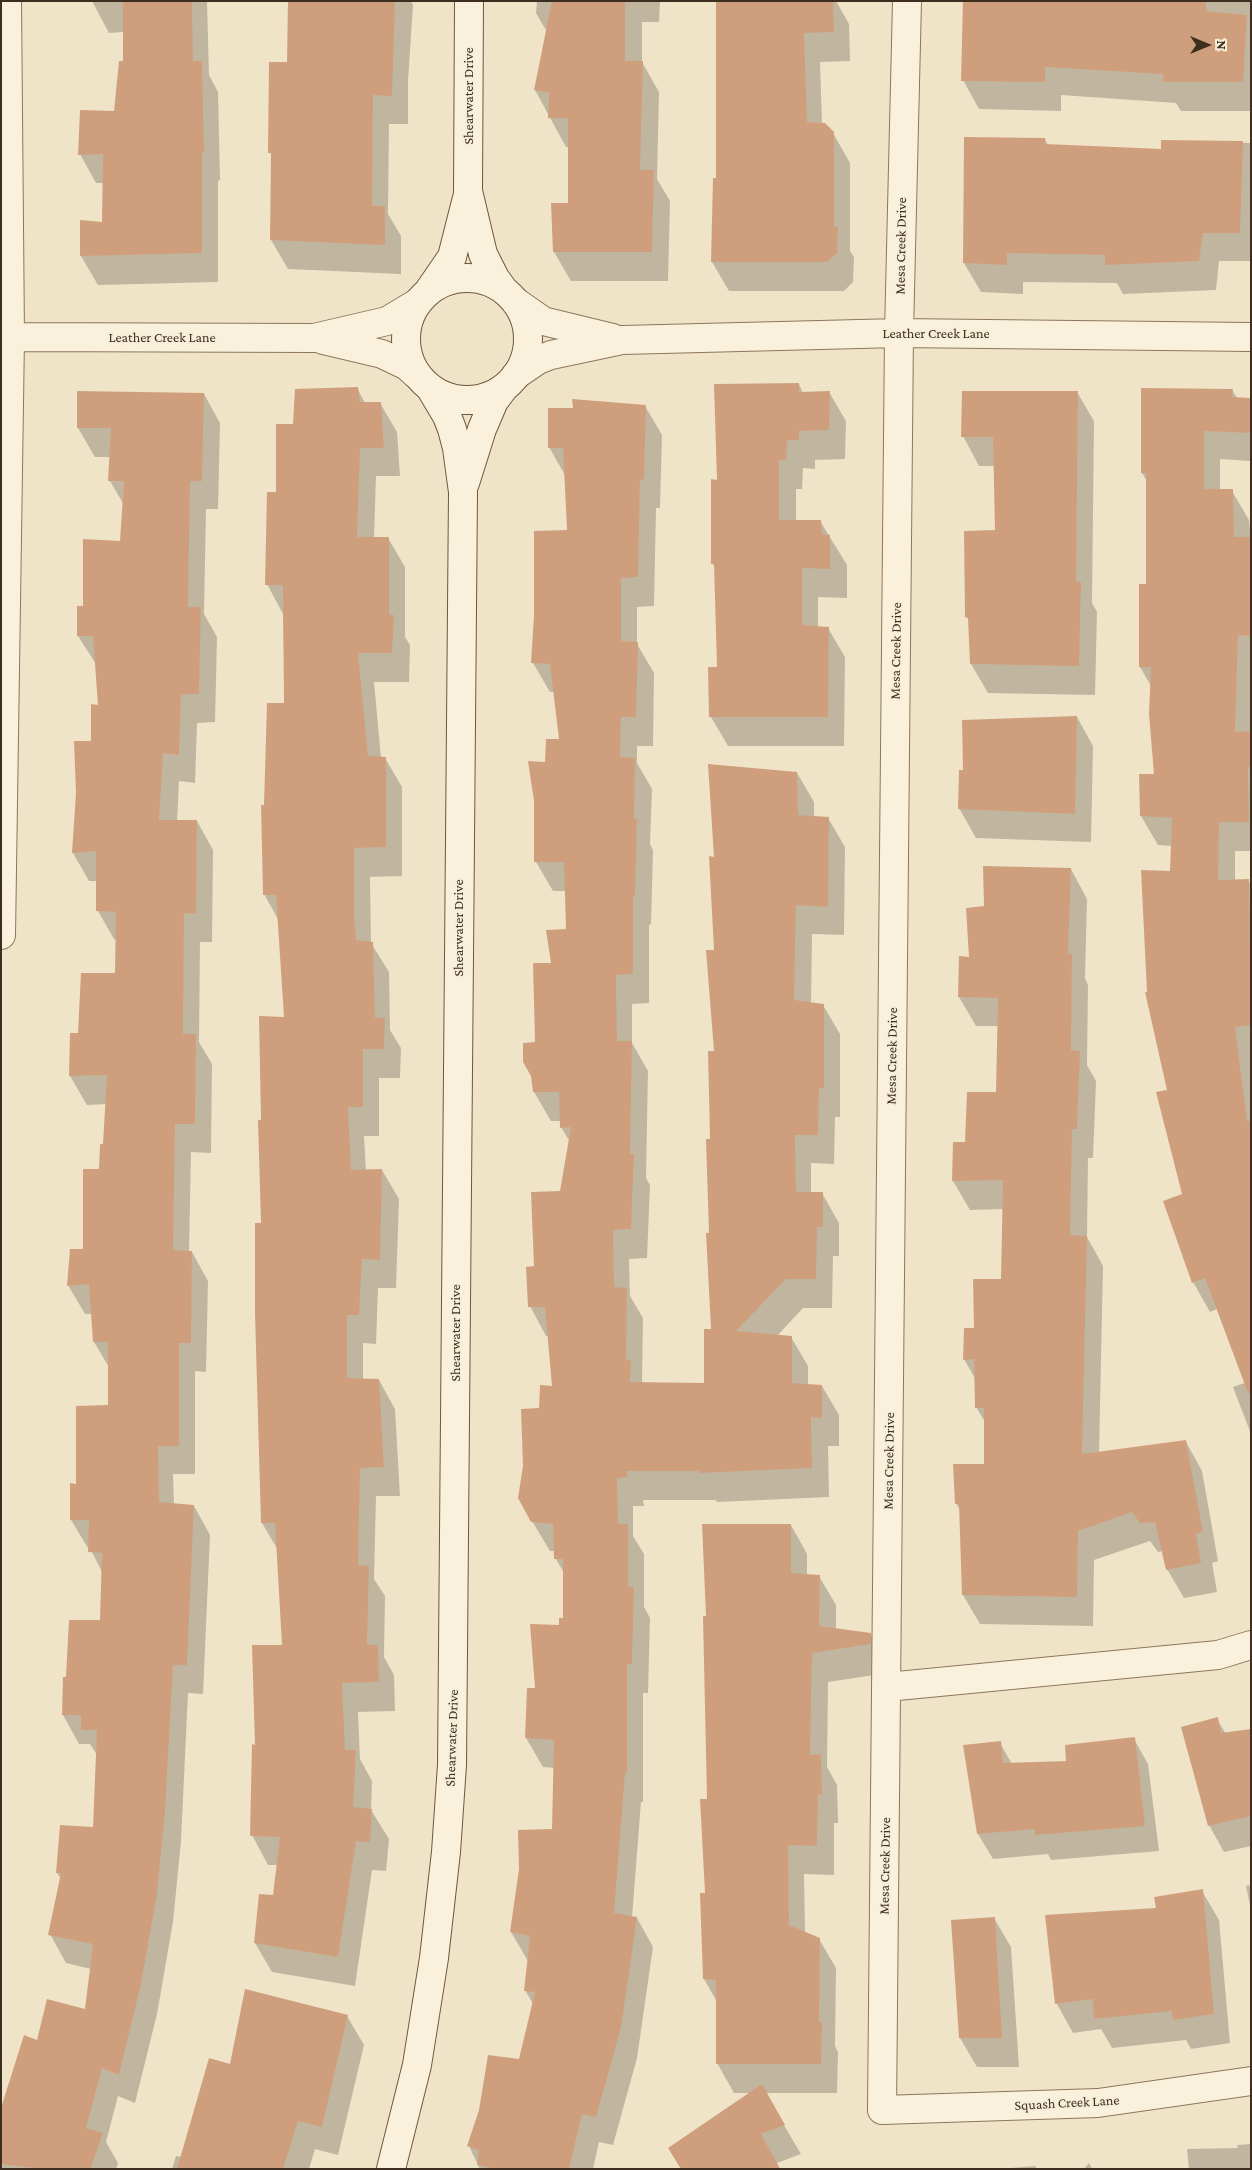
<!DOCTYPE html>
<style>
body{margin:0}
#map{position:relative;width:1252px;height:2170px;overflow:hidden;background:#f0e4c8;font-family:"Crimson Pro",serif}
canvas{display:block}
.frame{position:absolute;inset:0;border:2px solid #3d2e20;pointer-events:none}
.north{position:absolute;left:1182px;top:20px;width:50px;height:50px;-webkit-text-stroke:4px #f7eed8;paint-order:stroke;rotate:90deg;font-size:14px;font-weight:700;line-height:20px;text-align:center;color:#3d2e20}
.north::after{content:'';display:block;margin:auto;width:18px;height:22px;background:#3d2e20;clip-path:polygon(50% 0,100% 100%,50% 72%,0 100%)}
</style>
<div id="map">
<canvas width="1252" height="2170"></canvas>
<div class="frame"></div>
<div class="north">N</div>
</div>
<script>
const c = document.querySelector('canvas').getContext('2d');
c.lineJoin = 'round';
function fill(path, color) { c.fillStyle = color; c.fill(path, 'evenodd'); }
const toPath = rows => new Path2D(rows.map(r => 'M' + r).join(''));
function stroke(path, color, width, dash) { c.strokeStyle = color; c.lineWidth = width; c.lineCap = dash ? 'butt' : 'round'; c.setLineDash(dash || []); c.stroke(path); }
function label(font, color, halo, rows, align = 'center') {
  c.font = font + ' "Crimson Pro",serif'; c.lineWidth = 4; c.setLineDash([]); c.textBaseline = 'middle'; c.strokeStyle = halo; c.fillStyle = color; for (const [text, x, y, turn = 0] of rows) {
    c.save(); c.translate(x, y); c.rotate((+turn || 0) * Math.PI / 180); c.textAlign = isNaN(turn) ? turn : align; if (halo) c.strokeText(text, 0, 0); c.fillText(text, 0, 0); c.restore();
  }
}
fill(toPath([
 [92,1,207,1,209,75,218,92,220,180,218,181,218,282,98,285,81,256,103,223,104,183,96,183,80,154,115,112,124,62,124,32,109,33],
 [289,1,411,1,413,5,408,81,408,124,389,124,388,214,401,236,401,274,288,269,271,240,272,157,270,152,288,63],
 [537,1,660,1,659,22,642,22,642,62,659,92,657,179,670,201,668,281,571,281,554,252,569,205,569,147,566,147,535,90,547,32,536,13],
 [718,1,836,1,849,24,850,61,820,62,822,124,833,133,850,163,850,251,854,257,853,282,844,291,729,291,712,262,715,179,718,179],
 [964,1,1251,1,1251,111,1181,111,1176,103,1061,95,1061,111,979,109,963,80],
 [1045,139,1048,145,1163,150,1163,141,1251,143,1251,261,1219,261,1216,290,1123,294,1117,283,1023,282,1023,294,981,292,964,263],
 [799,384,803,393,829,392,846,421,845,459,815,460,815,469,803,468,802,489,796,489,796,521,820,521,847,565,847,598,818,597,818,628,828,628,845,657,844,746,728,746,711,717,719,669,715,568,713,564,713,481,718,481],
 [357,388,365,403,380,403,397,432,400,476,376,476,374,538,388,538,405,567,405,637,410,645,409,682,374,682,381,758,385,758,402,787,402,876,370,877,371,943,389,972,390,1030,401,1048,400,1078,379,1078,379,1136,364,1136,366,1171,382,1170,399,1199,396,1288,378,1288,376,1344,363,1343,363,1380,379,1380,395,1409,400,1496,376,1496,374,1579,385,1596,384,1657,394,1675,395,1711,358,1712,360,1759,372,1781,371,1810,389,1839,386,1871,372,1870,355,1986,272,1972,255,1943,275,1896,278,1865,268,1865,252,1835,256,1746,283,1646,278,1550,262,1523,256,1313,262,1224,262,1121,286,1018,279,921,264,894,265,806,285,704,283,614,267,584,277,494,294,426],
 [1232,390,1237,398,1251,399,1251,461,1220,459,1220,490,1232,491,1249,520,1251,538,1251,851,1235,851,1235,881,1248,880,1251,885,1251,1434,1233,1387,1245,1383,1217,1309,1210,1312,1193,1282,1184,1195,1168,1091,1148,993,1172,872,1173,846,1158,845,1141,816,1156,775,1151,686,1140,667,1147,586,1147,481,1142,473],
 [1077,392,1094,421,1092,603,1097,612,1095,695,988,693,971,664,969,621,967,617,996,531,995,466,979,466,963,436],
 [204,394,220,423,218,509,206,509,204,614,217,637,215,722,197,723,195,783,179,781,177,821,197,821,213,850,212,942,200,942,199,1042,212,1064,211,1153,191,1152,189,1252,192,1252,208,1281,206,1372,195,1371,195,1474,173,1474,174,1504,194,1506,210,1535,203,1694,188,1693,181,1841,173,1922,157,2014,135,2103,118,2096,106,2142,118,2163,116,2169,2,2169,3,2156,38,2042,86,2011,91,1969,66,1963,50,1934,61,1879,57,1873,95,1828,97,1755,90,1744,79,1744,63,1715,68,1678,101,1621,103,1574,90,1548,88,1548,71,1520,77,1485,110,1406,110,1369,94,1342,92,1314,85,1314,68,1285,85,1251,105,1145,107,1104,87,1105,70,1076,71,1034,79,1034,116,974,117,940,114,939,98,911,98,881,89,881,73,853,100,706,96,664,78,636,85,607,121,543,124,505,110,481,111,457,95,457,78,428],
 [645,406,662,435,660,508,656,508,654,606,637,607,637,644,654,673,653,746,637,746,637,763,652,789,650,844,653,850,651,924,649,925,649,1003,632,1004,632,1043,648,1071,646,1178,650,1185,647,1258,629,1259,630,1296,643,1318,642,1381,643,1383,705,1385,712,1331,710,1234,711,1141,716,1052,715,858,797,773,814,802,814,817,828,818,845,847,844,935,812,934,811,1004,823,1005,840,1034,840,1117,835,1117,834,1164,811,1163,811,1193,822,1193,839,1223,839,1256,833,1256,832,1308,803,1308,777,1336,791,1337,808,1366,808,1385,822,1386,839,1415,839,1446,828,1446,829,1497,717,1502,716,1500,643,1500,644,1506,633,1506,633,1536,644,1554,644,1607,650,1618,648,1693,643,1693,643,1802,641,1802,632,1917,637,1918,653,1947,637,2058,613,2145,599,2142,593,2169,480,2169,469,2146,520,2060,533,2004,525,1990,528,1961,511,1932,553,1830,555,1768,543,1767,526,1738,528,1689,536,1689,564,1619,564,1573,556,1559,555,1551,550,1551,532,1521,541,1409,554,1388,549,1336,546,1336,530,1306,536,1267,561,1192,570,1142,561,1127,561,1121,551,1121,534,1092,536,1044,552,964,568,931,566,891,553,891,536,862,546,763,560,740,555,692,550,692,533,663,536,532,568,531,566,477,549,447],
 [1077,717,1093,746,1091,842,976,838,959,808,964,771],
 [1071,869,1087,899,1085,978,1088,985,1087,1065,1096,1081,1093,1158,1088,1158,1087,1237,1103,1266,1099,1453,1186,1442,1202,1471,1218,1561,1212,1563,1217,1592,1184,1598,1167,1569,1163,1551,1158,1552,1150,1541,1094,1560,1093,1626,980,1624,963,1595,960,1510,956,1503,985,1466,985,1422,976,1407,976,1380,964,1359,975,1329,1002,1280,1003,1209,970,1210,953,1181,967,1144,997,1093,998,1026,976,1026,959,997,960,958,970,958,985,907],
 [791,1525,807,1554,807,1575,819,1576,836,1605,836,1630,870,1634,887,1663,887,1673,828,1682,827,1767,837,1785,838,1823,834,1823,834,1875,804,1874,805,1933,819,1939,836,1968,835,2046,838,2052,837,2093,765,2093,801,2154,777,2163,780,2169,682,2169,752,2093,734,2093,717,2063,717,2002,704,1979,708,1800,708,1617],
 [1217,1719,1226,1734,1251,1730,1251,1846,1224,1852,1209,1825],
 [1134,1739,1148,1764,1159,1851,1051,1860,1048,1854,993,1859,978,1834,965,1746,1000,1743,1012,1764,1067,1762],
 [1251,1885,1251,1910,1246,1886],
 [1202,1891,1219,1920,1230,2043,1191,2049,1186,2040,1112,2048,1101,2029,1073,2033,1057,2004,1157,1909],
 [994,1918,1011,1947,1019,2067,977,2067,960,2038,953,1921],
 [347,2016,364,2045,338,2155,315,2149,309,2169,172,2169,176,2156,182,2157,231,2065],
 [1251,2144,1251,2169,1189,2169,1187,2149,1238,2148,1237,2145],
 [1089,2163,1092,2169,1084,2169],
 [1035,2166,1037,2169,999,2169]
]), '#0003');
fill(toPath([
 [123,1,192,1,193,61,202,61,204,152,202,152,202,253,80,256,80,220,102,222,103,154,78,155,80,110,114,111,119,61,123,61],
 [288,1,395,1,392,96,373,95,372,206,385,206,385,245,270,240,271,153,268,153,269,62,287,62],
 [552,1,625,1,625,61,643,61,640,170,654,170,652,252,553,252,551,203,568,203,568,118,548,118,549,93,534,90],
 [716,1,833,1,834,32,804,33,807,122,825,123,834,132,834,227,838,227,837,253,827,262,711,262,713,178,716,178],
 [963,1,1206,1,1206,11,1247,15,1243,82,1163,82,1163,74,1045,67,1045,82,961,81],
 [964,137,1045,138,1045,144,1161,149,1161,140,1243,141,1240,233,1203,233,1199,261,1105,265,1105,255,1007,253,1007,265,963,263],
 [799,383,799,392,830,391,829,430,799,431,799,440,787,440,786,460,779,460,779,520,821,520,822,534,830,535,830,569,802,568,802,625,829,627,828,717,709,717,708,667,717,667,714,564,711,564,711,479,717,480,714,384],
 [358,387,360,402,381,402,384,448,360,448,357,537,389,537,389,615,394,615,392,653,358,653,368,756,386,757,386,847,354,848,354,915,356,940,373,942,375,1018,385,1018,384,1049,363,1049,363,1107,348,1107,351,1170,382,1169,380,1260,362,1259,359,1315,347,1315,347,1378,379,1379,384,1467,360,1468,358,1565,369,1566,367,1645,378,1645,379,1682,342,1683,345,1750,356,1750,353,1807,372,1809,370,1842,356,1841,338,1957,254,1943,259,1894,273,1895,280,1837,250,1836,252,1744,255,1745,252,1645,282,1645,275,1523,261,1523,255,1313,255,1223,261,1223,258,1120,261,1120,259,1016,284,1017,276,895,263,895,261,805,264,805,267,703,284,703,283,585,265,585,267,492,276,492,276,424,293,424,295,389],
 [1141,388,1233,389,1232,397,1251,398,1251,433,1204,431,1204,489,1233,489,1234,537,1251,537,1251,636,1238,635,1235,732,1251,731,1251,767,1248,767,1249,822,1219,822,1218,880,1249,879,1251,1025,1235,1027,1247,1121,1251,1121,1251,1393,1248,1393,1205,1278,1192,1283,1163,1201,1182,1194,1156,1092,1167,1090,1145,992,1147,992,1141,870,1170,871,1172,818,1140,816,1139,774,1154,774,1149,714,1151,667,1139,667,1139,584,1146,584,1146,473,1141,473],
 [77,391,204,393,202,481,190,481,188,607,201,607,199,694,181,694,179,755,163,753,159,820,197,820,196,914,184,913,183,1034,196,1034,195,1124,175,1124,173,1250,192,1251,191,1343,179,1343,179,1446,158,1446,159,1502,194,1505,187,1665,173,1665,165,1811,157,1893,141,1984,119,2075,102,2068,86,2128,103,2133,90,2169,41,2169,1,2164,1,2108,24,2035,37,2040,47,1999,85,2009,93,1944,48,1935,61,1873,56,1873,60,1825,93,1827,97,1730,81,1730,81,1715,62,1715,63,1677,66,1677,69,1620,100,1620,102,1553,88,1552,89,1520,70,1520,70,1483,76,1484,76,1406,108,1405,108,1342,93,1342,89,1284,67,1286,70,1249,83,1249,83,1169,99,1169,100,1144,103,1144,107,1075,69,1076,70,1033,78,1033,81,973,115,973,116,912,96,911,96,851,72,853,76,793,74,741,91,741,91,704,98,705,93,636,77,636,77,606,83,606,83,539,120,541,124,481,108,481,111,428,77,428],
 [962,391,1078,391,1076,582,1081,582,1079,666,970,664,968,618,965,617,964,531,995,530,993,437,961,437],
 [572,399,646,405,644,479,640,480,638,577,621,578,621,641,638,642,636,717,621,717,620,757,635,758,634,819,637,819,635,896,633,896,633,974,616,975,617,1041,632,1041,630,1154,634,1154,631,1229,613,1230,614,1287,627,1288,626,1359,631,1360,630,1382,704,1383,704,1329,711,1329,706,1233,709,1233,706,1139,710,1139,708,1051,714,1051,706,950,714,950,709,856,714,857,708,764,797,772,798,815,829,817,828,907,796,905,794,1000,824,1004,824,1088,819,1088,818,1135,795,1135,796,1192,823,1192,823,1227,817,1227,816,1279,786,1279,736,1331,792,1336,792,1383,822,1385,822,1418,811,1417,812,1468,699,1473,699,1471,627,1471,627,1477,617,1478,618,1524,628,1524,628,1587,634,1587,632,1664,627,1664,627,1773,625,1773,614,1913,637,1917,621,2028,596,2117,582,2114,569,2169,495,2169,477,2165,479,2150,467,2146,479,2110,488,2055,519,2059,535,1992,524,1991,530,1936,510,1932,519,1869,518,1830,552,1829,554,1740,525,1738,527,1688,535,1688,530,1624,559,1625,559,1618,563,1618,563,1559,554,1559,553,1524,531,1522,518,1498,523,1466,521,1409,539,1408,540,1385,552,1386,545,1307,528,1307,526,1267,534,1266,531,1192,560,1191,571,1127,560,1128,559,1092,533,1092,531,1076,523,1062,523,1043,535,1042,533,963,551,963,546,930,566,929,564,862,534,862,534,801,528,761,545,762,546,739,559,739,550,664,531,663,534,616,534,531,567,530,563,448,548,448,548,408,573,408],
 [1077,716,1075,814,958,809,959,770,963,770,962,720],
 [983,866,1071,868,1068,954,1072,954,1071,1050,1080,1051,1077,1129,1072,1129,1070,1235,1087,1236,1082,1454,1186,1440,1203,1532,1196,1534,1201,1563,1166,1570,1155,1522,1140,1523,1132,1512,1078,1531,1077,1597,962,1595,959,1504,955,1504,953,1464,984,1464,984,1408,975,1408,974,1359,963,1360,964,1328,974,1328,973,1279,1001,1279,1003,1180,952,1181,953,1142,965,1142,967,1092,996,1092,998,998,958,997,959,956,969,957,966,908,984,906],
 [702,1524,791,1524,791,1573,820,1575,819,1626,871,1633,871,1644,812,1653,810,1755,821,1754,822,1795,818,1794,817,1846,788,1845,789,1925,820,1938,819,2022,822,2022,821,2064,716,2064,716,1980,703,1979,700,1893,705,1893,700,1799,707,1799,703,1616,706,1616],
 [1218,1717,1221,1733,1251,1729,1251,1816,1208,1826,1181,1727],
 [1135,1737,1145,1826,1035,1835,1035,1829,977,1834,963,1745,1001,1741,1003,1763,1066,1761,1065,1745],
 [1203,1889,1214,2014,1173,2020,1172,2011,1094,2019,1093,1999,1055,2004,1045,1915,1156,1908,1154,1897],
 [995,1917,1002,2038,959,2038,951,1920],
 [245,1989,348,2015,322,2127,298,2121,283,2169,177,2169,209,2058,230,2064],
 [762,2084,785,2125,761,2134,780,2169,681,2169,668,2148]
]), '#cf9f7d');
const street = toPath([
 [907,1,899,333,882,2110,1098,2103,1251,2081],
 [516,302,543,321,613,338],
 [10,337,314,338,387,321,417,303],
 [323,340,382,354,407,366,417,375],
 [516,375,538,360,551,355,622,340,899,333,1251,337],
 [1,935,10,337,7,1],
 [887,1687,1218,1655,1251,1645]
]);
const secondary = toPath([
 [469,1,468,191,483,254,495,278,503,289],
 '406 339a61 61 0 1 1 122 0a61 61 0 1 1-122 0Z',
 [430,289,452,257,467,198],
 [465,483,482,429,494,401,503,389],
 [391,2169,417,2065,434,1958,446,1852,452,1765,463,492,457,448,452,429,447,416,431,389]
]);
stroke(street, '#8d765c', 30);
stroke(secondary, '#6f573f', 30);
stroke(street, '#faf1dc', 28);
stroke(secondary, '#faf1dc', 28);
label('14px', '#3d2e20', '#f7eed8', [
 ["Shearwater Drive",469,96,-90],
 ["Mesa Creek Drive",901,246,-89],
 ["Leather Creek Lane",936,334],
 ["Leather Creek Lane",162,338],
 ["Mesa Creek Drive",896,651,-89],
 ["Shearwater Drive",459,928,-90],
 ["Mesa Creek Drive",892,1056,-89],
 ["Shearwater Drive",456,1333,-90],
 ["Mesa Creek Drive",889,1461,-89],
 ["Shearwater Drive",452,1738,-88],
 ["Mesa Creek Drive",885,1866,-89],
 ["Squash Creek Lane",1067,2103,-3]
]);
</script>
